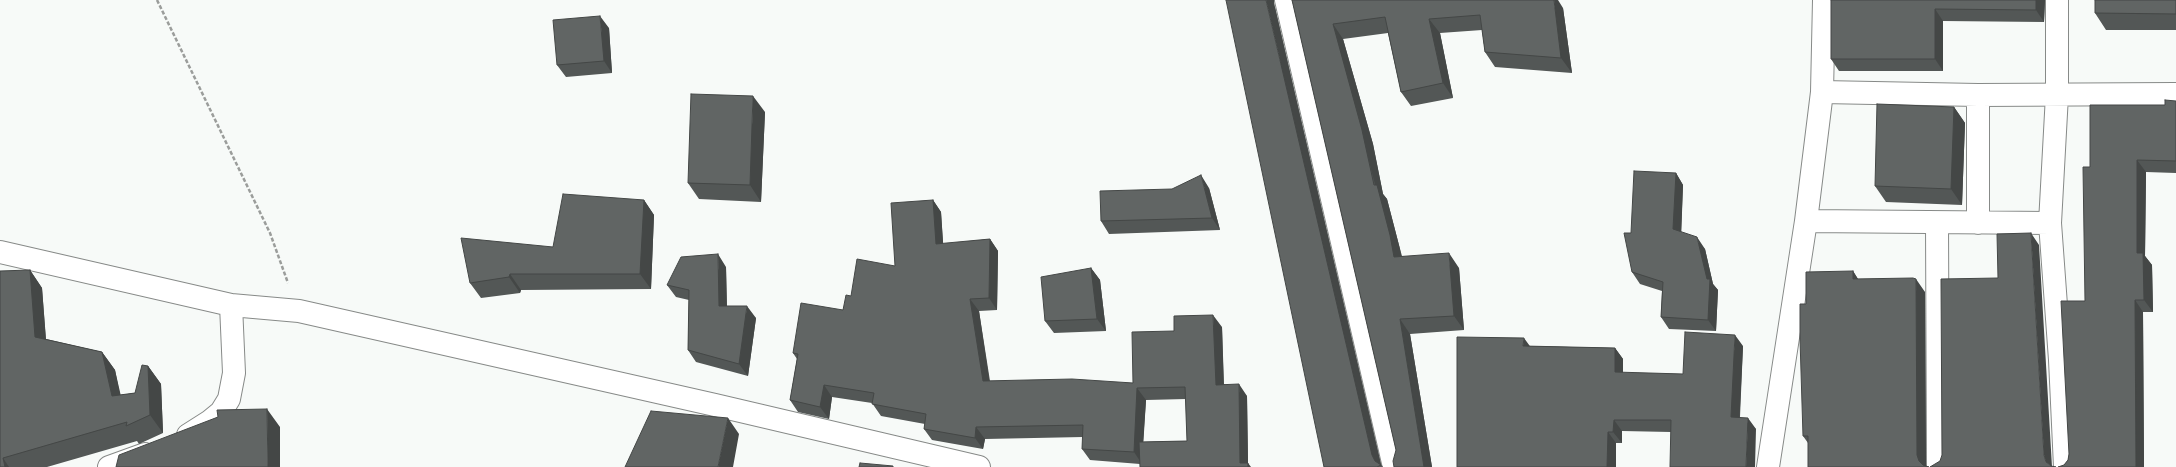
<!DOCTYPE html>
<style>
body{margin:0}
canvas{display:block;background:#f7faf8}
</style>
<canvas width="2176" height="467"></canvas>
<script>
const c = document.querySelector('canvas').getContext('2d');
c.lineJoin = 'round';
const toPath = rows => new Path2D(rows.map(r => 'M' + r).join(''));
function stroke(path, color, width, dash) { c.strokeStyle = color; c.lineWidth = width; c.lineCap = dash ? 'butt' : 'round'; c.setLineDash(dash || []); c.stroke(path); }
function fill(path, color) { c.fillStyle = color; c.fill(path, 'evenodd'); }
const minor = toPath([
 [1286,0,1394,467],
 [1824,0,1822,92,1978,95,2176,94],
 [2057,0,2057,95,2050,223,2060,360,2065,467],
 [1978,95,1978,223],
 [1806,221,2050,223],
 [1937,223,1938,467],
 [0,252,231,305,299,311,715,405,979,467],
 [188,435,210,421,221,412,229,399,234,373,231,305],
 [109,467,145,454],
 [1768,467,1806,221,1822,92]
]);
stroke(minor, '#878a88', 24);
stroke(toPath([
 [157,0,270,233,288,283]
]), '#9b9d9b', 2.5, [4, 2]);
stroke(minor, '#fff', 22);
fill(toPath([
 [1292,0,1563,8,1572,73,1495,67,1485,52,1482,30,1440,33,1453,98,1411,106,1401,92,1388,33,1343,39,1373,144,1383,194,1387,199,1400,249,1402,256,1459,268,1464,330,1410,334,1432,467,1394,467,1396,450],
 [1831,0,2045,0,2044,22,1943,21,1943,71,1839,71,1831,59],
 [2176,0,2176,30,2106,30,2095,13],
 [1274,3,1381,464,1383,467,1324,467],
 [609,28,612,73,566,77,557,65],
 [2176,101,2176,173,2146,172,2145,256,2152,265,2153,312,2143,312,2144,467,2064,465,2068,460,2069,454,2085,301,2090,167,2165,105],
 [1954,107,1965,123,1962,205,1886,202,1875,186],
 [765,112,761,202,699,199,688,183],
 [1676,173,1683,185,1681,232,1705,249,1713,284,1718,290,1716,331,1669,329,1661,317,1662,291,1640,284,1632,272,1631,233],
 [1209,188,1220,230,1109,234,1101,221,1172,189],
 [644,200,654,215,651,289,521,290,520,293,481,298,470,283,553,247],
 [933,200,941,212,943,244,990,239,998,251,997,310,979,311,990,381,1133,383,1174,331,1222,327,1224,384,1247,396,1248,463,1140,464,1090,460,1082,449,1083,437,985,439,983,449,932,440,924,429,925,424,881,416,872,403,832,397,829,419,798,412,790,400,797,359,793,353,843,310,851,296,895,266],
 [1186,399,1187,441,1143,442,1146,400],
 [726,267,727,306,756,318,748,376,696,362,688,350,689,300,676,297,667,285],
 [1091,268,1100,280,1106,331,1054,333,1045,321],
 [30,270,42,288,46,339,102,352,115,370,120,395,135,393,148,366,161,384,163,433,139,444,137,441,47,467,0,467],
 [1853,271,1858,279,1925,292,1926,466,1808,443,1803,436,1806,304],
 [1530,346,1615,348,1623,359,1623,373,1683,374,1743,346,1740,417,1756,429,1671,432,1622,431,1622,443,1616,443,1616,467,1457,467]
]), '#535756');
fill(toPath([
 [1266,0,1274,0,1274,3,1381,465,1375,461,1372,455],
 [1554,0,1558,0,1563,8,1572,73,1561,58],
 [2036,0,2045,0,2044,22,2036,10],
 [1935,9,1943,21,1943,71,1935,59],
 [600,16,609,28,612,73,604,61],
 [1429,19,1440,33,1453,98,1443,83],
 [1333,24,1343,39,1373,144,1383,194,1387,199,1400,249,1404,272,1394,257],
 [753,96,765,112,761,202,750,185],
 [1954,107,1965,123,1962,205,1951,189],
 [2137,160,2146,172,2145,256,2152,265,2153,312,2144,300,2137,253],
 [1676,173,1683,185,1681,240,1673,229],
 [1201,175,1209,188,1220,230,1212,218],
 [644,200,654,215,651,289,640,274],
 [933,200,941,212,944,256,936,244],
 [2031,233,2039,245,2052,467,2046,462,2044,455],
 [1697,237,1705,249,1713,284,1718,290,1716,331,1708,320,1707,279],
 [990,239,998,251,997,310,989,298],
 [1449,253,1459,268,1464,330,1454,316],
 [718,254,726,267,727,318,719,306],
 [1091,268,1100,280,1106,331,1097,319],
 [30,270,42,288,47,355,35,337],
 [1853,271,1861,284,1853,279],
 [510,274,521,290,520,293,509,277],
 [1916,279,1925,292,1926,467,1923,467,1919,461,1917,455],
 [970,299,979,311,991,392,983,381],
 [2135,300,2143,312,2144,467,2136,467],
 [747,306,756,318,748,376,739,364],
 [1213,315,1222,327,1224,396,1216,385],
 [1400,319,1410,334,1432,467,1424,467],
 [1735,335,1743,346,1739,428,1731,417],
 [1524,338,1532,349,1523,346],
 [1615,348,1623,359,1623,384,1615,372],
 [102,352,115,370,125,414,112,396],
 [148,366,161,384,163,433,150,415],
 [1239,384,1247,396,1248,463,1251,467,1243,467,1240,463],
 [824,385,832,397,829,419,820,407],
 [1137,388,1146,400,1142,464,1134,452],
 [267,409,280,427,280,467,268,467],
 [728,418,739,434,733,467,718,467],
 [1748,418,1756,429,1755,467,1746,467],
 [1614,420,1622,431,1622,443,1613,432],
 [976,427,985,439,983,449,975,438],
 [1608,432,1616,443,1616,467,1607,467],
 [3,458,9,467,5,467]
]), '#444746');
const building = toPath([
 [1226,0,1266,0,1372,455,1375,461,1381,465,1377,467,1324,467,1226,0],
 [1292,0,1554,0,1561,58,1485,52,1480,15,1429,19,1443,83,1401,92,1385,17,1333,24,1362,130,1374,185,1377,185,1390,235,1394,257,1449,253,1454,316,1400,319,1424,467,1394,467,1393,461,1396,450,1292,0],
 [1831,0,2036,0,2036,10,1935,9,1935,59,1831,59,1831,0],
 [2095,0,2176,0,2176,14,2095,13,2095,0],
 [600,16,604,61,557,65,553,20,600,16],
 [691,94,753,96,750,185,688,183,691,94],
 [2165,100,2176,101,2176,161,2137,160,2137,253,2143,253,2144,300,2135,300,2136,467,2058,467,2064,465,2068,460,2069,454,2061,301,2085,301,2083,167,2090,167,2090,105,2165,105,2165,100],
 [1877,104,1954,107,1951,189,1875,186,1877,104],
 [1634,171,1676,173,1673,229,1697,237,1707,279,1710,279,1708,320,1661,317,1663,282,1632,272,1624,233,1631,233,1634,171],
 [1201,175,1212,218,1101,221,1100,191,1172,189,1201,175],
 [563,194,644,200,640,274,510,274,509,277,470,283,461,238,553,247,563,194],
 [933,200,936,244,990,239,989,298,970,299,983,381,1072,379,1133,383,1132,332,1174,331,1174,316,1213,315,1216,385,1239,384,1240,463,1248,463,1248,467,1140,467,1139,442,1187,441,1185,387,1137,388,1134,452,1082,449,1083,425,976,427,975,438,924,429,926,414,872,404,874,393,824,385,820,407,790,400,798,354,793,353,801,303,843,310,846,295,851,296,857,259,895,266,891,203,933,200],
 [2031,233,2044,455,2046,462,2051,466,2056,467,1930,467,1940,461,1942,455,1941,279,1998,278,1997,234,2031,233],
 [718,254,719,306,747,306,739,364,688,350,689,290,667,285,681,257,718,254],
 [1091,268,1097,319,1045,321,1041,277,1091,268],
 [30,270,35,337,102,352,112,396,135,393,142,365,148,366,150,415,126,426,127,422,3,458,5,467,0,467,0,271,30,270],
 [1853,271,1853,279,1913,278,1916,279,1917,455,1919,461,1923,465,1929,467,1808,467,1808,436,1803,436,1800,339,1800,304,1806,304,1806,272,1853,271],
 [1685,332,1735,335,1731,417,1748,418,1746,467,1670,467,1671,420,1614,420,1613,432,1608,432,1607,467,1457,467,1457,337,1524,338,1523,346,1615,348,1615,372,1683,374,1685,332],
 [267,409,268,467,116,467,119,455,218,417,217,410,267,409],
 [651,411,728,418,718,467,625,467,651,411],
 [860,463,893,466,893,467,859,467,860,463]
]);
fill(building, '#616564');
stroke(building, '#444746', 1);
</script>
